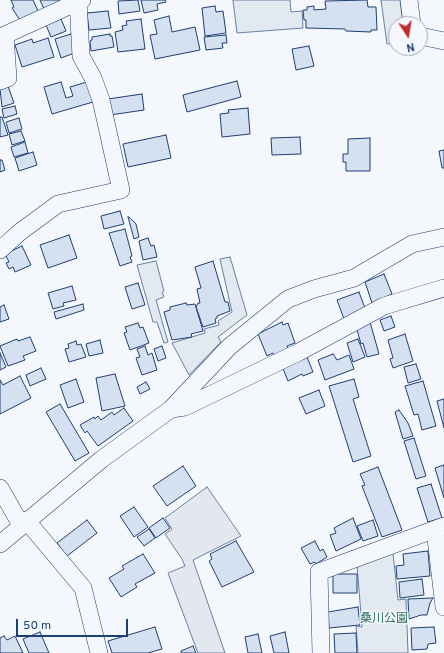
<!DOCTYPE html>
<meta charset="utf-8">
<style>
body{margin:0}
#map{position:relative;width:444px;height:653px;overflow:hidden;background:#f4f7fb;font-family:Overpass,sans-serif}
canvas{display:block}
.north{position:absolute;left:388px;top:16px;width:40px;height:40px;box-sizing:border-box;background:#f4f7fb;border:1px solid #9eadc5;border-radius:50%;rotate:168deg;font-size:11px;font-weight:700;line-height:16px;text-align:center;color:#1d3f73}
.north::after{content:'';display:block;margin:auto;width:14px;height:18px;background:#c62828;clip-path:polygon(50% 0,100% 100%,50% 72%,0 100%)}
.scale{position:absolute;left:16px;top:619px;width:112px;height:18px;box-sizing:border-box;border:2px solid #1d3f73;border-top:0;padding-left:5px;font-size:12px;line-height:14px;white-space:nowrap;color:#1d3f73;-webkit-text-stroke:3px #f4f7fb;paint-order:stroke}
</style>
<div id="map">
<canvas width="444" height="653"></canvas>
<div class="north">N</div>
<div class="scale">50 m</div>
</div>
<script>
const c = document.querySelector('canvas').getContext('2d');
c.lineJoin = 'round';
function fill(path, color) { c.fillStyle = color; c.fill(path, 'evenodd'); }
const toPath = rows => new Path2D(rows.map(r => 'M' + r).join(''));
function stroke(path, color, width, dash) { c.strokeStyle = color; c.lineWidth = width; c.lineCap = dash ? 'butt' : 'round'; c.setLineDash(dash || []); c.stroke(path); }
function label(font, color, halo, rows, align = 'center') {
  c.font = font + ' Overpass,"Noto Sans JP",sans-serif'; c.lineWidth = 3; c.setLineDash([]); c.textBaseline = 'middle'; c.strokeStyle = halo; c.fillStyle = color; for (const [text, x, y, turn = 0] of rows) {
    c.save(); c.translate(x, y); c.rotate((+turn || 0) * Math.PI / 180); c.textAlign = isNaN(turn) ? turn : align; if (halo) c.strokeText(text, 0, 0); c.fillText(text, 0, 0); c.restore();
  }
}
const green = toPath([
 [233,0,290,0,291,12,302,11,303,28,237,33,233,0],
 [381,0,400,0,403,24,396,24,396,43,387,44,381,0],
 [230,257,247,315,218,337,221,342,189,375,172,343,205,333,204,329,219,325,218,321,232,312,220,259,230,257],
 [156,261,164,291,162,292,164,297,156,300,168,342,164,343,157,322,153,322,137,265,156,261],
 [393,553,398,600,406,599,408,653,358,653,356,626,362,627,357,565,393,553]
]);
fill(green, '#e3e9f0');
stroke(green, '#687fa3', 1);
const parking = toPath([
 [207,487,241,536,193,560,225,653,198,653,168,573,185,566,182,559,165,534,172,529,165,518,207,487]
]);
fill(parking, '#e3e8f0');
stroke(parking, '#687fa3', 1);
const building = toPath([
 [11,0,33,0,38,11,20,20,12,8,14,7,11,0],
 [40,0,64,0,44,9,40,0],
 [138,0,140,11,119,14,118,1,138,0],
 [141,0,165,0,166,2,157,4,158,10,144,13,141,0],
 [367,0,368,7,376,7,377,30,371,30,371,32,346,31,345,29,306,28,306,20,304,20,303,10,307,10,307,7,314,6,314,10,326,9,325,1,367,0],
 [215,6,216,12,223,11,226,33,205,36,202,8,215,6],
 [108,11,111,28,89,30,87,13,108,11],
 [169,16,172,32,195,27,200,50,155,59,150,35,157,34,154,20,169,16],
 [61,19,66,31,51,37,46,25,61,19],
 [141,19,145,49,118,52,115,32,123,30,122,26,127,25,126,21,141,19],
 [71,34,77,52,61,58,55,39,71,34],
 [110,34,110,36,112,36,114,47,91,51,90,41,92,40,92,37,110,34],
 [226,35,227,43,222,43,223,48,206,50,204,37,226,35],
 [48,38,54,57,22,67,15,45,32,39,33,43,48,38],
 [309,46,314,66,296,70,292,49,309,46],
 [237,81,241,97,187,112,183,95,237,81],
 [61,82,66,98,73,96,70,87,87,82,93,102,52,114,44,87,61,82],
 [8,86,14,103,2,107,0,89,8,86],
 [142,94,144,110,110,115,108,99,142,94],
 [15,106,17,114,4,118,2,109,15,106],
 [248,108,250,134,222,137,220,114,229,113,228,110,248,108],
 [0,117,2,117,8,135,0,137,0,117],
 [19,118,22,129,9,133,6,122,19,118],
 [21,131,25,141,12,145,9,134,21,131],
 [166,135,171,158,128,167,123,144,166,135],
 [300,137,301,154,272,155,271,138,300,137],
 [370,138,370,171,346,171,346,162,343,162,343,154,348,154,348,139,370,138],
 [25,142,28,153,14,157,11,147,25,142],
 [444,150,444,168,442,168,439,151,444,150],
 [33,152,37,165,19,171,15,158,33,152],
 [0,160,2,160,5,170,0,172,0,160],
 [120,211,124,224,104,229,101,216,120,211],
 [128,217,129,217,136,224,139,237,134,239,128,217],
 [125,229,132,256,130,257,132,262,120,266,109,233,125,229],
 [69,235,77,258,48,268,40,245,69,235],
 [148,238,151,246,154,245,157,257,143,260,139,241,148,238],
 [22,246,31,265,15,272,13,267,9,269,6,263,9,262,5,254,22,246],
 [213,261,225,302,228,302,230,311,217,316,217,318,215,319,216,323,203,327,196,307,198,303,200,303,197,289,201,288,195,267,213,261],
 [384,274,392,294,372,303,365,282,384,274],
 [138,283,145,305,132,309,125,287,138,283],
 [72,286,76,300,63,303,64,306,53,309,48,293,72,286],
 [359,292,366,311,344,319,337,300,359,292],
 [186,303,187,305,195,304,203,331,191,334,192,337,172,340,164,312,170,310,170,307,186,303],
 [83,304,84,310,56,319,54,312,83,304],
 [4,305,9,319,0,322,0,307,4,305],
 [391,316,395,327,384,331,380,320,391,316],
 [282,322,283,325,288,323,295,343,287,346,288,349,274,356,273,353,267,356,258,334,282,322],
 [370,322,379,354,367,357,363,343,361,344,356,326,370,322],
 [138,323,140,328,143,327,149,343,130,350,124,333,127,332,125,327,138,323],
 [405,334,413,361,393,368,390,359,393,358,388,340,405,334],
 [30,337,36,351,23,356,25,360,8,366,0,346,17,339,18,341,30,337],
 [358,339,365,357,353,362,347,343,358,339],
 [100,340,103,353,89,356,86,344,100,340],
 [76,341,77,345,81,344,86,357,69,362,65,349,69,348,68,344,76,341],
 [145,346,148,355,152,353,157,370,142,375,136,358,140,357,137,349,145,346],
 [162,346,166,358,158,361,154,349,162,346],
 [0,353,6,367,0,370,0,353],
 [333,354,337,360,349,355,354,369,325,380,318,360,333,354],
 [307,357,313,372,303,376,302,374,288,381,282,366,307,357],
 [416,364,421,379,408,383,404,367,416,364],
 [41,368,46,379,30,386,26,375,41,368],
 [115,374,125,406,102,411,96,378,115,374],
 [20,376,31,398,0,414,0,380,3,385,20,376],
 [76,379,84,402,68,408,60,385,76,379],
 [354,379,359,397,353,399,371,456,353,462,329,386,354,379],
 [423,381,436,426,422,430,418,414,414,415,405,386,423,381],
 [146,382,150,389,140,394,137,387,146,382],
 [319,390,325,406,306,414,299,398,319,390],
 [444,399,444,428,437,401,444,399],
 [60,404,89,453,75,461,46,412,60,404],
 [124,408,133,421,98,446,87,431,85,433,80,425,94,417,95,419,98,416,101,420,112,412,114,415,124,408],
 [399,410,408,423,413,436,403,439,395,412,399,410],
 [414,438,426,476,416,479,404,441,414,438],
 [444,465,444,498,435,468,444,465],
 [183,466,196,486,167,506,153,486,183,466],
 [378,467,402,530,382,537,362,486,365,485,360,474,378,467],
 [431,484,442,518,428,522,417,488,431,484],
 [134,507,148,527,134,537,120,516,134,507],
 [163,518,170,528,156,538,149,528,163,518],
 [353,518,361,539,336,551,330,535,336,533,334,528,353,518],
 [87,520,97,533,67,556,57,543,87,520],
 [373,520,378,536,363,541,357,526,373,520],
 [149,529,155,538,144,546,137,537,149,529],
 [236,541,254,572,222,587,209,561,212,559,210,554,236,541],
 [315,541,320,551,323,549,327,557,316,564,315,562,310,564,301,548,315,541],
 [428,551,430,576,397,579,396,566,404,565,403,554,428,551],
 [143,554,155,573,135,584,137,587,121,597,109,578,124,569,122,566,143,554],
 [333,574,357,574,357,593,333,593,333,574],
 [422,579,424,595,400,598,399,582,422,579],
 [433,598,430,603,427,615,421,615,409,619,408,599,433,598],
 [358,607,360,625,329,628,328,612,358,607],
 [155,627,162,649,148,653,112,653,108,641,155,627],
 [434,627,436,643,428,644,427,649,412,650,411,628,434,627],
 [40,632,49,653,29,653,23,639,40,632],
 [285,632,289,653,274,653,270,636,285,632],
 [356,633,357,653,335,653,334,634,356,633],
 [258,634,262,653,248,653,245,637,258,634],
 [4,636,7,640,15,636,23,653,0,653,0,638,4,636],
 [193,646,196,653,181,653,181,651,193,646]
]);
fill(building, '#d5e0f0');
stroke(building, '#1d3f73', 1);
const minor = toPath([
 [409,0,412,24],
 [420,36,444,41],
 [0,81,8,78,5,35,82,0],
 [0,250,20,232,58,204,121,190,101,100,93,78,81,56,78,1],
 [171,409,185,407,299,352,384,306,444,288],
 [0,488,21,525],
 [26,520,83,588,99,653],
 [435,530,444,607],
 [0,544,102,459,171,409,229,347,288,299,314,289,354,278,412,244,444,237],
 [321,653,319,572,444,526]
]);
stroke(minor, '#1d3f73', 18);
stroke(minor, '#f4f7fb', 17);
label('12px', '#2c6c60', '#f4f7fb', [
 ["桑川公園",384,620]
]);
</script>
